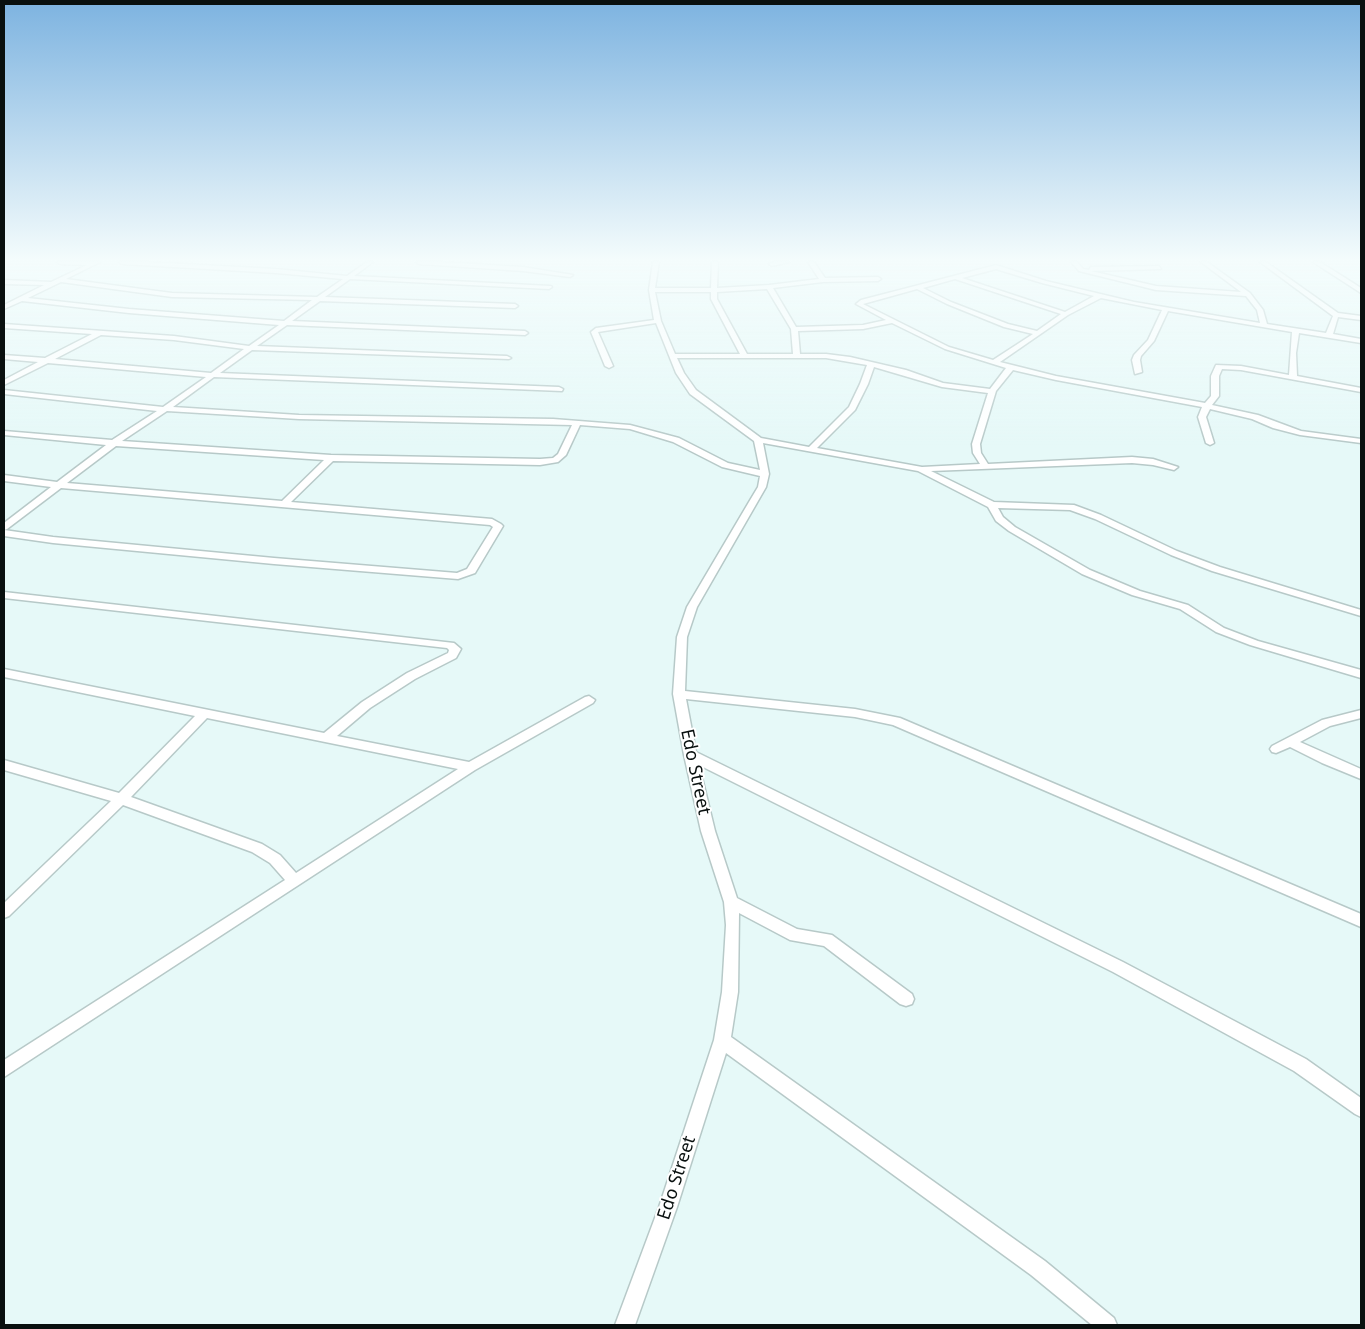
<!DOCTYPE html>
<style>
body{margin:0}
#map{position:relative;width:1365px;height:1329px;overflow:hidden;background:#e6f9f8;font-family:"Noto Sans",sans-serif}
canvas{display:block}
.frame{position:absolute;inset:0;border:5px solid #09100f;pointer-events:none}
</style>
<div id="map">
<canvas width="1365" height="1329"></canvas>
<div class="frame"></div>
</div>
<script>
const c = document.querySelector('canvas').getContext('2d');
c.lineJoin = 'round';
const toPath = rows => new Path2D(rows.map(r => 'M' + r).join(''));
function stroke(path, color, width, dash) { c.strokeStyle = color; c.lineWidth = width; c.lineCap = dash ? 'butt' : 'round'; c.setLineDash(dash || []); c.stroke(path); }
function fill(path, color) { c.fillStyle = color; c.fill(path, 'evenodd'); }
function label(font, color, halo, rows, align = 'center') {
  c.font = font + ' "Noto Sans",sans-serif'; c.lineWidth = 4; c.setLineDash([]); c.textBaseline = 'middle'; c.strokeStyle = halo; c.fillStyle = color; for (const [text, x, y, turn = 0] of rows) {
    c.save(); c.translate(x, y); c.rotate((+turn || 0) * Math.PI / 180); c.textAlign = isNaN(turn) ? turn : align; if (halo) c.strokeText(text, 0, 0); c.fillText(text, 0, 0); c.restore();
  }
}
const street = toPath([
 [57,262,100,262,66,279,172,293,317,297,343,279,276,273,122,264,119,262,148,262,276,269,347,276,367,262,373,262,354,276,551,286,552,287,549,289,350,279,325,297,515,304,518,306,515,308,320,301,292,321,525,331,528,333,525,335,287,325,257,346,507,356,511,358,509,359,252,350,220,373,559,387,563,389,562,391,214,377,173,407,299,415,553,419,630,425,679,438,728,463,760,470,754,441,690,394,676,373,656,323,598,332,613,366,609,368,605,366,591,332,596,328,654,320,649,290,653,262,659,262,655,288,711,288,712,262,718,262,717,288,769,285,819,279,808,262,814,262,825,278,878,277,881,279,878,281,823,282,773,288,796,327,863,325,886,320,856,304,861,300,996,265,1046,281,1134,302,1260,323,1257,310,1246,296,1156,290,1079,271,1071,262,1077,262,1083,269,1089,270,1091,267,1159,266,1161,269,1091,271,1156,286,1241,292,1201,262,1207,262,1250,293,1263,310,1267,324,1326,333,1333,316,1260,262,1266,262,1338,313,1361,316,1361,320,1338,317,1333,334,1361,339,1361,343,1299,333,1296,353,1297,376,1361,388,1361,392,1241,370,1222,369,1219,376,1219,396,1212,405,1258,415,1301,431,1361,439,1361,443,1300,435,1273,428,1252,419,1210,409,1206,417,1214,443,1210,445,1206,443,1198,417,1202,407,1056,380,1013,370,996,391,980,444,981,453,988,464,1132,457,1153,459,1178,467,1174,470,1153,465,1132,463,931,471,994,502,1074,505,1101,515,1177,551,1220,567,1361,610,1361,616,1212,571,1171,555,1095,519,1070,510,998,508,1003,517,1015,527,1090,570,1140,591,1188,605,1224,628,1258,641,1361,670,1361,678,1250,645,1216,632,1180,609,1132,595,1082,574,1009,531,996,521,988,507,918,471,763,443,769,474,766,487,697,607,687,637,685,691,855,709,900,718,1361,914,1361,927,893,725,855,717,686,699,696,752,1123,962,1306,1059,1361,1098,1361,1117,1355,1114,1294,1071,1113,972,699,765,715,831,737,898,797,929,832,935,912,994,914,999,912,1004,906,1006,900,1004,824,946,790,940,739,913,738,992,731,1037,1045,1261,1114,1318,1117,1325,1092,1325,1031,1275,726,1053,677,1207,635,1325,615,1325,659,1207,714,1040,722,992,726,925,724,902,701,831,684,755,673,694,677,637,687,607,749,502,758,487,760,476,722,467,673,442,630,429,580,425,566,455,558,462,540,465,333,461,291,502,492,519,501,524,503,526,475,573,458,579,274,564,53,543,4,536,4,530,53,537,274,558,457,573,467,569,493,527,490,525,61,488,7,529,4,530,4,523,51,487,4,481,4,475,57,482,106,445,4,435,4,431,112,440,157,411,4,394,4,390,163,407,206,377,48,363,4,385,4,380,38,362,4,359,4,355,45,358,92,334,4,328,4,324,174,336,249,346,279,325,129,313,22,301,4,309,4,305,44,285,4,284,4,280,51,282,87,265,60,264,57,262],
 [996,269,1042,283,1094,296,1065,312,962,278,996,269],
 [955,279,1061,314,1037,331,1008,324,951,302,923,288,955,279],
 [61,282,172,297,312,300,284,321,129,309,28,298,61,282],
 [767,289,791,329,793,354,747,354,717,299,717,292,767,289],
 [917,289,947,304,1004,327,1033,334,993,360,949,347,863,304,917,289],
 [655,292,711,292,711,299,740,354,675,354,661,321,655,292],
 [1101,298,1162,310,1148,340,1134,355,1132,360,1135,374,1142,372,1140,360,1141,356,1154,341,1168,311,1292,332,1289,375,1241,366,1216,365,1211,376,1211,396,1205,403,1056,376,1000,362,1068,315,1101,298],
 [892,323,945,349,1006,368,990,389,943,383,906,370,850,357,826,354,800,354,798,331,863,329,892,323],
 [101,335,174,340,244,349,211,373,55,359,101,335],
 [677,358,826,358,867,365,860,384,849,407,809,447,761,438,696,390,684,373,677,358],
 [874,367,942,387,988,393,972,444,973,453,980,464,922,467,817,448,855,410,868,384,874,367],
 [167,411,299,419,572,425,558,454,553,458,540,459,331,455,122,441,167,411],
 [116,446,324,460,282,501,67,483,116,446],
 [416,262,442,262,523,267,573,275,570,277,523,271,419,264,416,262],
 [775,262,789,262,772,266,769,264,775,262],
 [1313,262,1320,262,1361,288,1361,293,1313,262],
 [4,592,454,643,461,649,456,658,415,679,370,708,337,736,469,762,585,697,589,696,595,700,593,703,475,770,4,1077,4,1060,285,880,270,863,252,852,123,805,9,916,4,918,4,903,111,801,4,770,4,760,119,793,195,716,4,677,4,669,324,733,362,702,407,673,448,653,449,650,447,648,4,598,4,592],
 [207,718,458,769,296,873,280,855,262,844,131,797,207,718],
 [1361,710,1361,718,1330,726,1300,742,1361,769,1361,779,1322,763,1290,747,1276,753,1272,752,1270,749,1272,746,1322,720,1361,710]
]);
stroke(street, '#b7c9c8', 3);
fill(street, '#fff');
const sky = c.createLinearGradient(0, 0, 0, 448);
sky.addColorStop(0, '#7db3e0');
sky.addColorStop(0.58, '#f4fcfc');
sky.addColorStop(1, '#f4fcfc00');
c.fillStyle = sky;
c.fillRect(0, 0, 1365, 448);
label('18px', '#09100f', '#fff', [
 ["Edo Street",695,772,78],
 ["Edo Street",677,1178,-72]
]);
</script>
